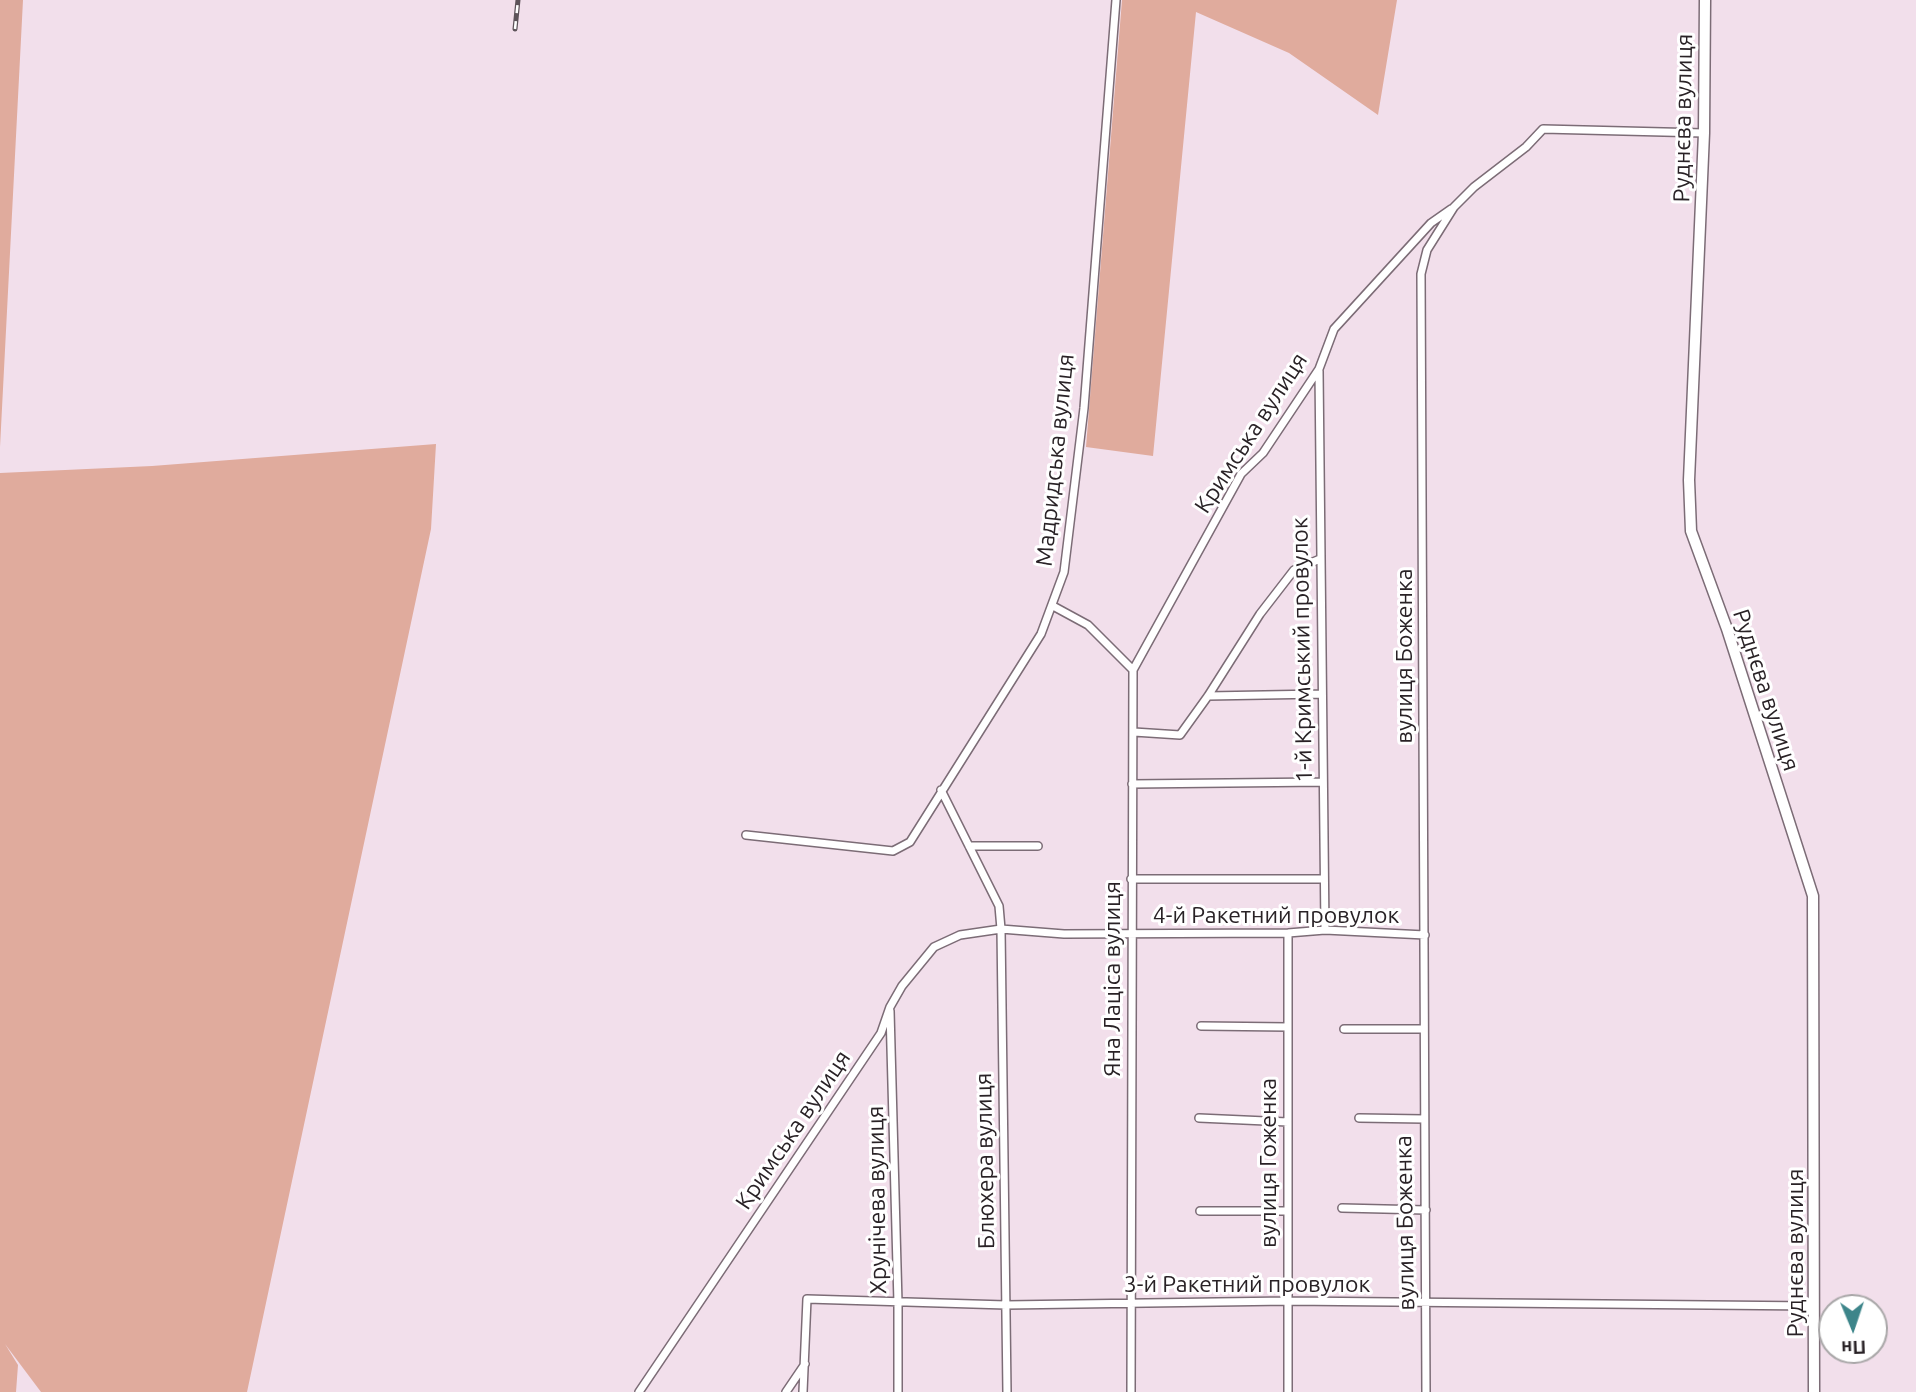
<!DOCTYPE html>
<meta charset="utf-8">
<style>
body{margin:0}
#map{position:relative;width:1916px;height:1392px;overflow:hidden;background:#f2dfeb;font-family:Ubuntu,sans-serif}
canvas{display:block}
.north{position:absolute;left:1818px;top:1294px;width:70px;height:70px;box-sizing:border-box;background:#fff;border:2px solid #a9a7a8;border-radius:50%;rotate:178deg;font-size:19px;font-weight:700;line-height:28px;text-align:center;color:#292226}
.north::after{content:'';display:block;margin:auto;width:24px;height:32px;background:#3d858a;clip-path:polygon(50% 0,100% 100%,50% 72%,0 100%)}
</style>
<div id="map">
<canvas width="1916" height="1392"></canvas>
<div class="north">Пн</div>
</div>
<script>
const c = document.querySelector('canvas').getContext('2d');
c.lineJoin = 'round';
function fill(path, color) { c.fillStyle = color; c.fill(path, 'evenodd'); }
const toPath = rows => new Path2D(rows.map(r => 'M' + r).join(''));
function stroke(path, color, width, dash) { c.strokeStyle = color; c.lineWidth = width; c.lineCap = dash ? 'butt' : 'round'; c.setLineDash(dash || []); c.stroke(path); }
function label(font, color, halo, rows, align = 'center') {
  c.font = font + ' Ubuntu,sans-serif'; c.lineWidth = 6; c.setLineDash([]); c.textBaseline = 'middle'; c.strokeStyle = halo; c.fillStyle = color; for (const [text, x, y, turn = 0] of rows) {
    c.save(); c.translate(x, y); c.rotate((+turn || 0) * Math.PI / 180); c.textAlign = isNaN(turn) ? turn : align; if (halo) c.strokeText(text, 0, 0); c.fillText(text, 0, 0); c.restore();
  }
}
fill(toPath([
 [0,0,23,0,0,447],
 [1122,0,1397,0,1378,115,1289,53,1196,12,1153,456,1086,447],
 [436,444,431,529,247,1392,41,1392,5,1344,18,1365,16,1392,0,1392,0,473,152,466]
]), '#e0ab9d');
const street = toPath([
 [1319,371,1325,930],
 [1053,606,1088,625,1133,670,1131,1392],
 [1133,670,1241,474,1263,453,1319,369,1334,329,1431,223,1451,209],
 [1208,696,1321,694],
 [1134,732,1180,735,1208,696,1260,614,1294,570,1320,559],
 [1132,784,1323,782],
 [941,790,999,906,1001,929,1007,1392],
 [746,835,893,851,910,842,1041,634,1064,572,1084,408,1116,0],
 [969,846,1038,846],
 [1131,879,1324,879],
 [1288,933,1288,1392],
 [890,1011,898,1303,898,1392],
 [1201,1026,1288,1027],
 [1344,1029,1424,1029],
 [1199,1118,1288,1122],
 [1359,1118,1424,1119],
 [1342,1208,1426,1210],
 [1200,1211,1288,1211],
 [639,1392,881,1033,890,1007,902,986,934,947,960,935,1001,929,1064,934,1288,933,1325,930,1425,935],
 [786,1392,805,1364],
 [803,1392,807,1299,1006,1305,1288,1301,1814,1306],
 [1426,1392,1421,274,1427,250,1454,207,1474,187,1526,147,1543,129,1704,133]
]);
const secondary = toPath([
 [1705,0,1704,133,1689,480,1691,531,1727,629,1813,896,1814,1392]
]);
stroke(street, '#7c6c76', 10);
stroke(secondary, '#7c6c76', 13);
stroke(street, '#fff', 7);
stroke(secondary, '#fff', 10);
const rail = toPath([
 [515,29,518,0]
]);
stroke(rail, '#5d5359', 5);
stroke(rail, '#fff', 2.5, [8]);
label('23px', '#292226', '#fff', [
 ["Руднєва вулиця",1683,118,-89],
 ["Кримська вулиця",1251,433,-57],
 ["Мадридська вулиця",1055,460,-84],
 ["1-й Кримський провулок",1302,650,-91],
 ["вулиця Боженка",1404,656,-90],
 ["Руднєва вулиця",1766,690,72],
 ["4-й Ракетний провулок",1276,915],
 ["Яна Лаціса вулиця",1112,979,-90],
 ["Кримська вулиця",793,1130,-56],
 ["Блюхера вулиця",985,1161,-91],
 ["вулиця Гоженка",1268,1163,-90],
 ["Хрунічева вулиця",877,1200,-91],
 ["вулиця Боженка",1405,1223,-91],
 ["Руднєва вулиця",1795,1253,-90],
 ["3-й Ракетний провулок",1247,1284]
]);
</script>
